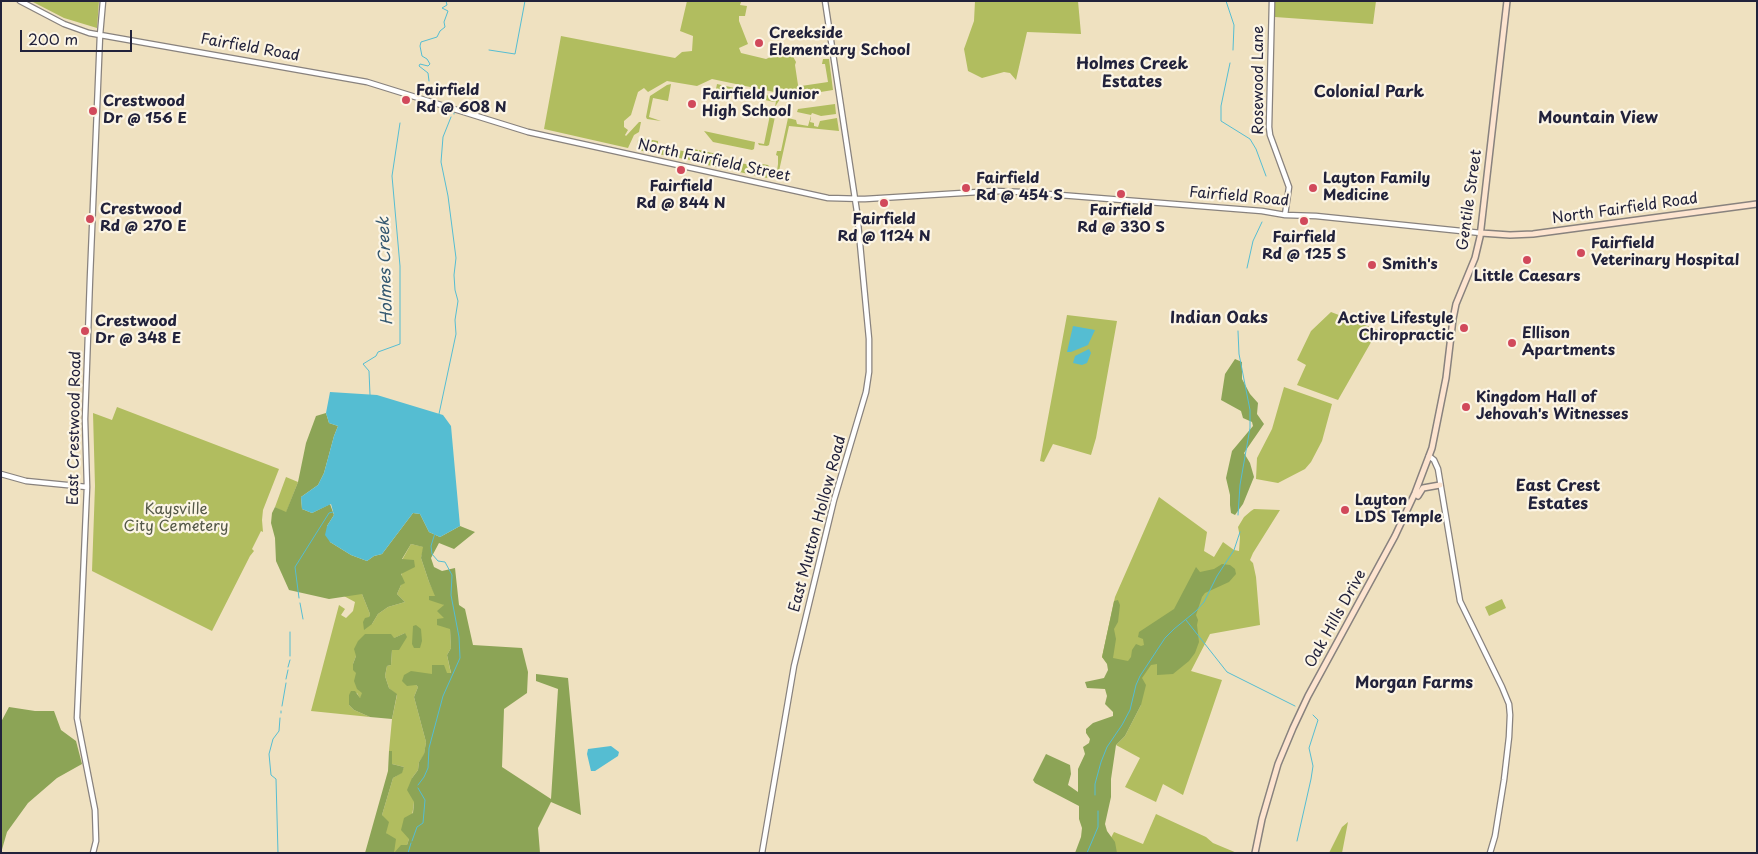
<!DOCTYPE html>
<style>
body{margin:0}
#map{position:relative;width:1758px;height:854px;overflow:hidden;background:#efe1c0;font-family:"Playpen Sans",sans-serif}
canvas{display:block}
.frame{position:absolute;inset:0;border:2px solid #22223b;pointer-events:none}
.scale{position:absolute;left:20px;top:30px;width:112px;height:22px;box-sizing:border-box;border:2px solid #22223b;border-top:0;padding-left:6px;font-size:15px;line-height:18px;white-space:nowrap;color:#22223b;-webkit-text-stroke:4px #fcf5e5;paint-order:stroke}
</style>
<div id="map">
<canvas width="1758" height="854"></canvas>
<div class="frame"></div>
<div class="scale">200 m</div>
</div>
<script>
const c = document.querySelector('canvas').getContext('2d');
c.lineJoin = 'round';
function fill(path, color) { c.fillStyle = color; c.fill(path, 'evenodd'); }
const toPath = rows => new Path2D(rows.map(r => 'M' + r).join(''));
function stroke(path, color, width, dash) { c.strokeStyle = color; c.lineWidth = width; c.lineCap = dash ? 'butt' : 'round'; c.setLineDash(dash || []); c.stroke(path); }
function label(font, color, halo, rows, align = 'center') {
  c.font = font + ' "Playpen Sans",sans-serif'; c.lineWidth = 4.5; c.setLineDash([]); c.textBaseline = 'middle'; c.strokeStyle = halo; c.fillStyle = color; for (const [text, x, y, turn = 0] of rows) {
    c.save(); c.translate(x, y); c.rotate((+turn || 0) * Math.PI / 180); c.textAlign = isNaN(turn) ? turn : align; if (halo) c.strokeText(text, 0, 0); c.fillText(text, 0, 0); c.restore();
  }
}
fill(toPath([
 [31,1,99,1,97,28,64,18],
 [687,1,747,1,741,2,740,5,747,6,745,16,739,16,739,21,748,44,739,48,741,53,766,59,789,49,796,62,795,65,798,85,801,87,801,92,793,96,712,79,697,86,667,81,648,92,644,88,638,92,631,115,624,121,624,127,628,130,625,135,626,136,639,122,641,122,639,132,634,135,628,148,544,129,561,36,675,58,682,52,692,51,693,36,680,31],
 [975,1,1078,1,1081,34,1027,32,1016,80,1010,73,1004,72,982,78,968,71,964,49,974,21],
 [1274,1,1376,1,1373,24,1275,17],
 [823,59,829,59,833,90,802,95,801,86,828,82,825,64,822,64],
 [671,84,668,101,653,98,649,117,661,121,647,119,646,117,650,96,667,85],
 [717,84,779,98,780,99,775,107,776,101,774,102,716,89],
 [835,104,836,114,821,116,812,113,811,115,797,112,798,109],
 [771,110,776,112,769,145,767,146,759,145,758,143,764,144],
 [811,116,811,118,810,122,814,123,814,126,818,127,820,121,837,118,839,131,789,126,777,180,776,178,778,164,778,156,776,155,777,151,781,151,788,118,796,120,797,124,808,126],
 [704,131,755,142,754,149,752,150,713,142],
 [641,138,658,141,658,146,693,153,694,149,698,150,695,161,637,150,638,140],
 [699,150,717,154,717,158,755,166,756,163,768,165,771,169,769,176,767,178,698,163],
 [1331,312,1378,330,1338,400,1297,385,1306,365,1297,360,1311,331],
 [1067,315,1117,321,1096,438,1091,455,1053,444,1044,462,1040,461],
 [1284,387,1332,404,1322,441,1311,462,1305,469,1278,483,1256,479,1257,458,1272,429],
 [117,407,279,469,263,510,262,520,263,532,261,531,252,549,254,551,250,556,212,631,92,571,95,486,93,413,112,420],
 [286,477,298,482,286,513,275,507],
 [1159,497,1207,532,1204,551,1214,557,1223,542,1234,550,1239,551,1240,537,1238,527,1244,517,1251,511,1254,509,1280,510,1253,553,1250,560,1253,563,1256,577,1260,625,1210,634,1191,671,1222,680,1183,795,1163,784,1156,802,1125,787,1140,758,1116,745,1125,736,1141,705,1102,657,1115,597],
 [411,544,424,547,421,558,429,582,436,596,444,605,445,619,450,628,451,648,447,655,451,674,447,674,432,665,432,674,416,685,418,687,414,697,426,742,424,755,419,762,418,770,412,778,414,802,409,839,407,845,394,853,394,847,386,833,382,815,393,778,401,773,404,767,392,764,392,752,389,751,392,719,397,695,389,688,385,676,387,666,391,665,392,650,405,633,356,656,353,664,363,693,360,699,357,693,349,695,349,705,354,710,370,717,311,711,339,605,345,609,341,615,346,618,353,611,355,602,342,595,368,592,362,594,370,614,369,617,372,624,378,614,388,607,405,602,397,594,401,585,402,560],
 [1502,599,1506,608,1489,616,1485,607],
 [1156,814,1206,837,1213,843,1237,853,1103,853,1114,832,1143,844],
 [1348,822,1342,853,1329,853,1342,827]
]), '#b1bd5f');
fill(toPath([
 [1235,359,1242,362,1242,379,1250,394,1258,403,1257,414,1264,424,1244,453,1250,463,1254,477,1243,504,1235,515,1231,513,1230,505,1230,495,1226,478,1232,451,1253,426,1252,422,1243,418,1241,411,1221,400,1225,374],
 [326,413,329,423,338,426,334,436,324,473,318,485,301,497,302,509,312,513,330,504,334,515,327,526,330,542,351,555,367,561,374,556,382,554,413,513,420,514,429,532,440,537,460,526,475,532,454,549,439,543,431,558,434,567,442,571,455,568,459,605,465,609,473,645,522,648,528,672,527,693,504,709,502,767,551,799,558,689,536,681,536,674,568,678,581,815,551,802,538,828,540,853,394,853,401,845,407,845,409,839,401,830,404,818,413,813,414,802,407,790,412,778,418,770,419,762,424,754,426,742,414,697,418,687,416,685,407,686,402,681,404,675,411,671,432,674,432,665,444,665,447,673,451,673,447,655,451,648,450,629,437,625,437,619,444,618,437,611,444,605,429,600,429,596,435,596,429,582,421,558,423,547,411,544,402,559,414,560,415,567,401,574,405,583,401,585,397,594,405,602,388,607,378,614,372,624,364,630,363,622,365,618,369,617,370,614,362,594,329,599,289,590,276,561,275,538,271,523,272,513,275,507,286,512,298,482,306,443,316,416],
 [1222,564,1230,565,1235,569,1236,574,1229,582,1205,593,1202,597,1196,615,1198,620,1197,625,1199,642,1195,653,1189,661,1173,674,1157,675,1157,664,1151,665,1142,678,1146,685,1141,705,1125,736,1116,745,1111,779,1111,797,1105,824,1107,831,1115,842,1117,853,1075,853,1081,837,1082,828,1079,819,1079,806,1035,783,1033,780,1046,754,1070,765,1071,774,1068,785,1078,792,1078,769,1085,754,1083,747,1089,743,1090,739,1086,733,1086,729,1093,723,1113,716,1113,712,1105,704,1107,696,1105,689,1087,688,1085,682,1104,678,1108,670,1107,664,1102,657,1114,601,1118,600,1120,605,1118,622,1114,629,1116,639,1113,658,1128,661,1131,657,1132,650,1136,644,1141,646,1144,645,1143,639,1138,637,1139,632,1174,609,1196,567,1200,572,1214,569],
 [416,625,421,629,422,641,420,648,414,648,412,644,413,626],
 [405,633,407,637,399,650,392,650,391,665,387,666,385,676,389,688,397,694,392,719,370,717,354,710,349,705,349,695,351,691,355,691,360,698,362,693,357,689,354,681,356,673,353,670,353,664,356,656,354,649,358,641,365,634,391,634,394,638],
 [9,707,35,711,54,711,61,730,76,741,82,764,57,778,28,803,7,832,1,853,1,722],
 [389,751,392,751,392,764,404,767,402,773,393,778,382,815,389,822,386,833,396,839,394,853,365,853,388,771]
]), '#8ca456');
fill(toPath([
 [1073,326,1095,330,1088,345,1071,352,1067,352],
 [1089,349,1091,353,1087,363,1082,365,1073,363,1075,356],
 [330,392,377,395,443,415,451,426,460,526,440,537,429,532,420,514,413,513,382,554,374,556,367,561,351,555,330,542,325,535,327,526,334,515,331,504,312,513,302,509,301,497,318,485,324,473,334,436,338,426,329,423,326,413],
 [611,746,619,752,618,756,595,771,591,771,587,754,588,749]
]), '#55bdd2');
stroke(toPath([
 [1226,1,1234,25,1233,50],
 [489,50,515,54,525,1],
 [1230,63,1221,106,1221,121,1250,139,1256,149,1266,176],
 [429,81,428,73,419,66,420,64,428,66,430,64,427,59,422,56,420,46,421,42,437,37,440,31,445,27,444,22,448,11,442,8,447,5,446,1],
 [454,114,454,113],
 [1247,268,1253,241,1262,222],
 [370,395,369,371,363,364,376,356,378,352,400,344,400,266,392,176,400,123],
 [439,414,456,334,455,320,458,301,455,290,454,275,456,258,448,196,441,162,443,137,451,117],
 [1238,515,1240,485,1250,428,1250,410,1239,354,1238,331],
 [299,598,295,567,329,513,333,512],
 [300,603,303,619],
 [1186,620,1227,672,1295,706],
 [290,656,290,632],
 [288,667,290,660],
 [286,679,288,670],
 [282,706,286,683],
 [281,713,281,711],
 [418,785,424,777,428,768,429,748,443,696,460,658,459,637,451,595,452,575,445,562,438,561,432,554,431,546,435,533],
 [1095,795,1095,784,1101,762,1107,747,1122,725,1130,710,1136,685,1140,676,1165,638,1174,629,1196,611,1204,602,1217,576,1234,550,1240,532],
 [412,841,417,827,423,823,425,800,418,788],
 [1297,841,1311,779,1313,766,1309,748,1318,720,1313,715],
 [278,853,276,779,271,775,269,754,273,739,279,731,280,718],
 [408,853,411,843],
 [1087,853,1098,827,1098,811]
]), '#55bdd2', 1);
const tertiary = toPath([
 [20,1,64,24,89,33,367,82,528,132,828,198,865,199,995,191,1022,192,1262,211,1285,215,1316,216,1481,233],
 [1272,1,1269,127,1270,135,1289,187,1285,215],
 [1429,456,1434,460,1438,469,1460,601,1502,687,1509,704,1510,715,1509,737,1504,780,1495,836,1490,853],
 [1,474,26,481,87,487],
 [93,853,96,841,95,810,77,718,87,487,85,419,90,278,100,35,103,1],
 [762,853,794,666,834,500,866,392,869,372,869,339,857,212,825,1]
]);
const secondary = toPath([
 [1481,233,1510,235,1533,234,1757,204],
 [1418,496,1423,488,1440,485],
 [1255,853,1262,819,1278,764,1293,728,1308,696,1395,536,1415,493,1432,448,1446,378,1453,319,1456,304,1475,258,1480,237,1507,1]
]);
stroke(tertiary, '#88827e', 7);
stroke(secondary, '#88827e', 8);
stroke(tertiary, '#fff', 4.5);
stroke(secondary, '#fde4d0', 5);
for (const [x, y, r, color] of [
 [759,43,5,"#d1495b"],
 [406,100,5,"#d1495b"],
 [692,104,5,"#d1495b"],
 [93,111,5,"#d1495b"],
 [681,170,5,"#d1495b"],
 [966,188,5,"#d1495b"],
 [1313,188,5,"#d1495b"],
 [1121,194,5,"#d1495b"],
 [884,203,5,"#d1495b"],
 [90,219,5,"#d1495b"],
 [1304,221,5,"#d1495b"],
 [1581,253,5,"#d1495b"],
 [1527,260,5,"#d1495b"],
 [1372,265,5,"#d1495b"],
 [1464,328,5,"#d1495b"],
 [85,331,5,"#d1495b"],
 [1512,343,5,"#d1495b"],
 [1466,407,5,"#d1495b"],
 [1345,510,5,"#d1495b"]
]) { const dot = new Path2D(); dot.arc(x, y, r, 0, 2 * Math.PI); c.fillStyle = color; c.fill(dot); stroke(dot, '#fcf5e5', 2); }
label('bold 15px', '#22223b', '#fcf5e5', [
 ["Creekside",769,34],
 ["Elementary School",769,51],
 ["Fairfield",416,91],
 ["Rd @ 608 N",416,108],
 ["Fairfield Junior",702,95],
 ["High School",702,112],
 ["Crestwood",103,102],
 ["Dr @ 156 E",103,119],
 ["Fairfield",976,179],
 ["Rd @ 454 S",976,196],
 ["Layton Family",1323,179],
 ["Medicine",1323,196],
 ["Fairfield",681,187,"center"],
 ["Rd @ 844 N",681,204,"center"],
 ["Crestwood",100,210],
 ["Rd @ 270 E",100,227],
 ["Fairfield",1121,211,"center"],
 ["Rd @ 330 S",1121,228,"center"],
 ["Fairfield",884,220,"center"],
 ["Rd @ 1124 N",884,237,"center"],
 ["Fairfield",1304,238,"center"],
 ["Rd @ 125 S",1304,255,"center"],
 ["Fairfield",1591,244],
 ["Veterinary Hospital",1591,261],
 ["Smith's",1382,265],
 ["Little Caesars",1527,277,"center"],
 ["Active Lifestyle",1454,319,"right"],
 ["Chiropractic",1454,336,"right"],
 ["Crestwood",95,322],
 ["Dr @ 348 E",95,339],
 ["Ellison",1522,334],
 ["Apartments",1522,351],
 ["Kingdom Hall of",1476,398],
 ["Jehovah's Witnesses",1476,415],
 ["Layton",1355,501],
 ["LDS Temple",1355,518]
], 'left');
label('15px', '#22223b', '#fcf5e5', [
 ["Fairfield Road",250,48,10],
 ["Rosewood Lane",1259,80,-90],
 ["North Fairfield Street",714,161,12],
 ["Fairfield Road",1239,197,5],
 ["Gentile Street",1470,200,-82],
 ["North Fairfield Road",1625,209,-8],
 ["East Crestwood Road",75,428,-89],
 ["East Mutton Hollow Road",818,524,-75],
 ["Oak Hills Drive",1336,619,-61]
]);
label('15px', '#545848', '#fcf5e5', [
 ["Kaysville",176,510],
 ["City Cemetery",176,527]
]);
label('bold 16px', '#22223b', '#fcf5e5', [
 ["Holmes Creek",1132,65],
 ["Estates",1132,83],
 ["Colonial Park",1369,93],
 ["Mountain View",1598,119],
 ["Indian Oaks",1219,319],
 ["East Crest",1558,487],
 ["Estates",1558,505],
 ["Morgan Farms",1414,684]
]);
label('italic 16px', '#345870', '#fcf5e5', [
 ["Holmes Creek",386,271,-92]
]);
</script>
